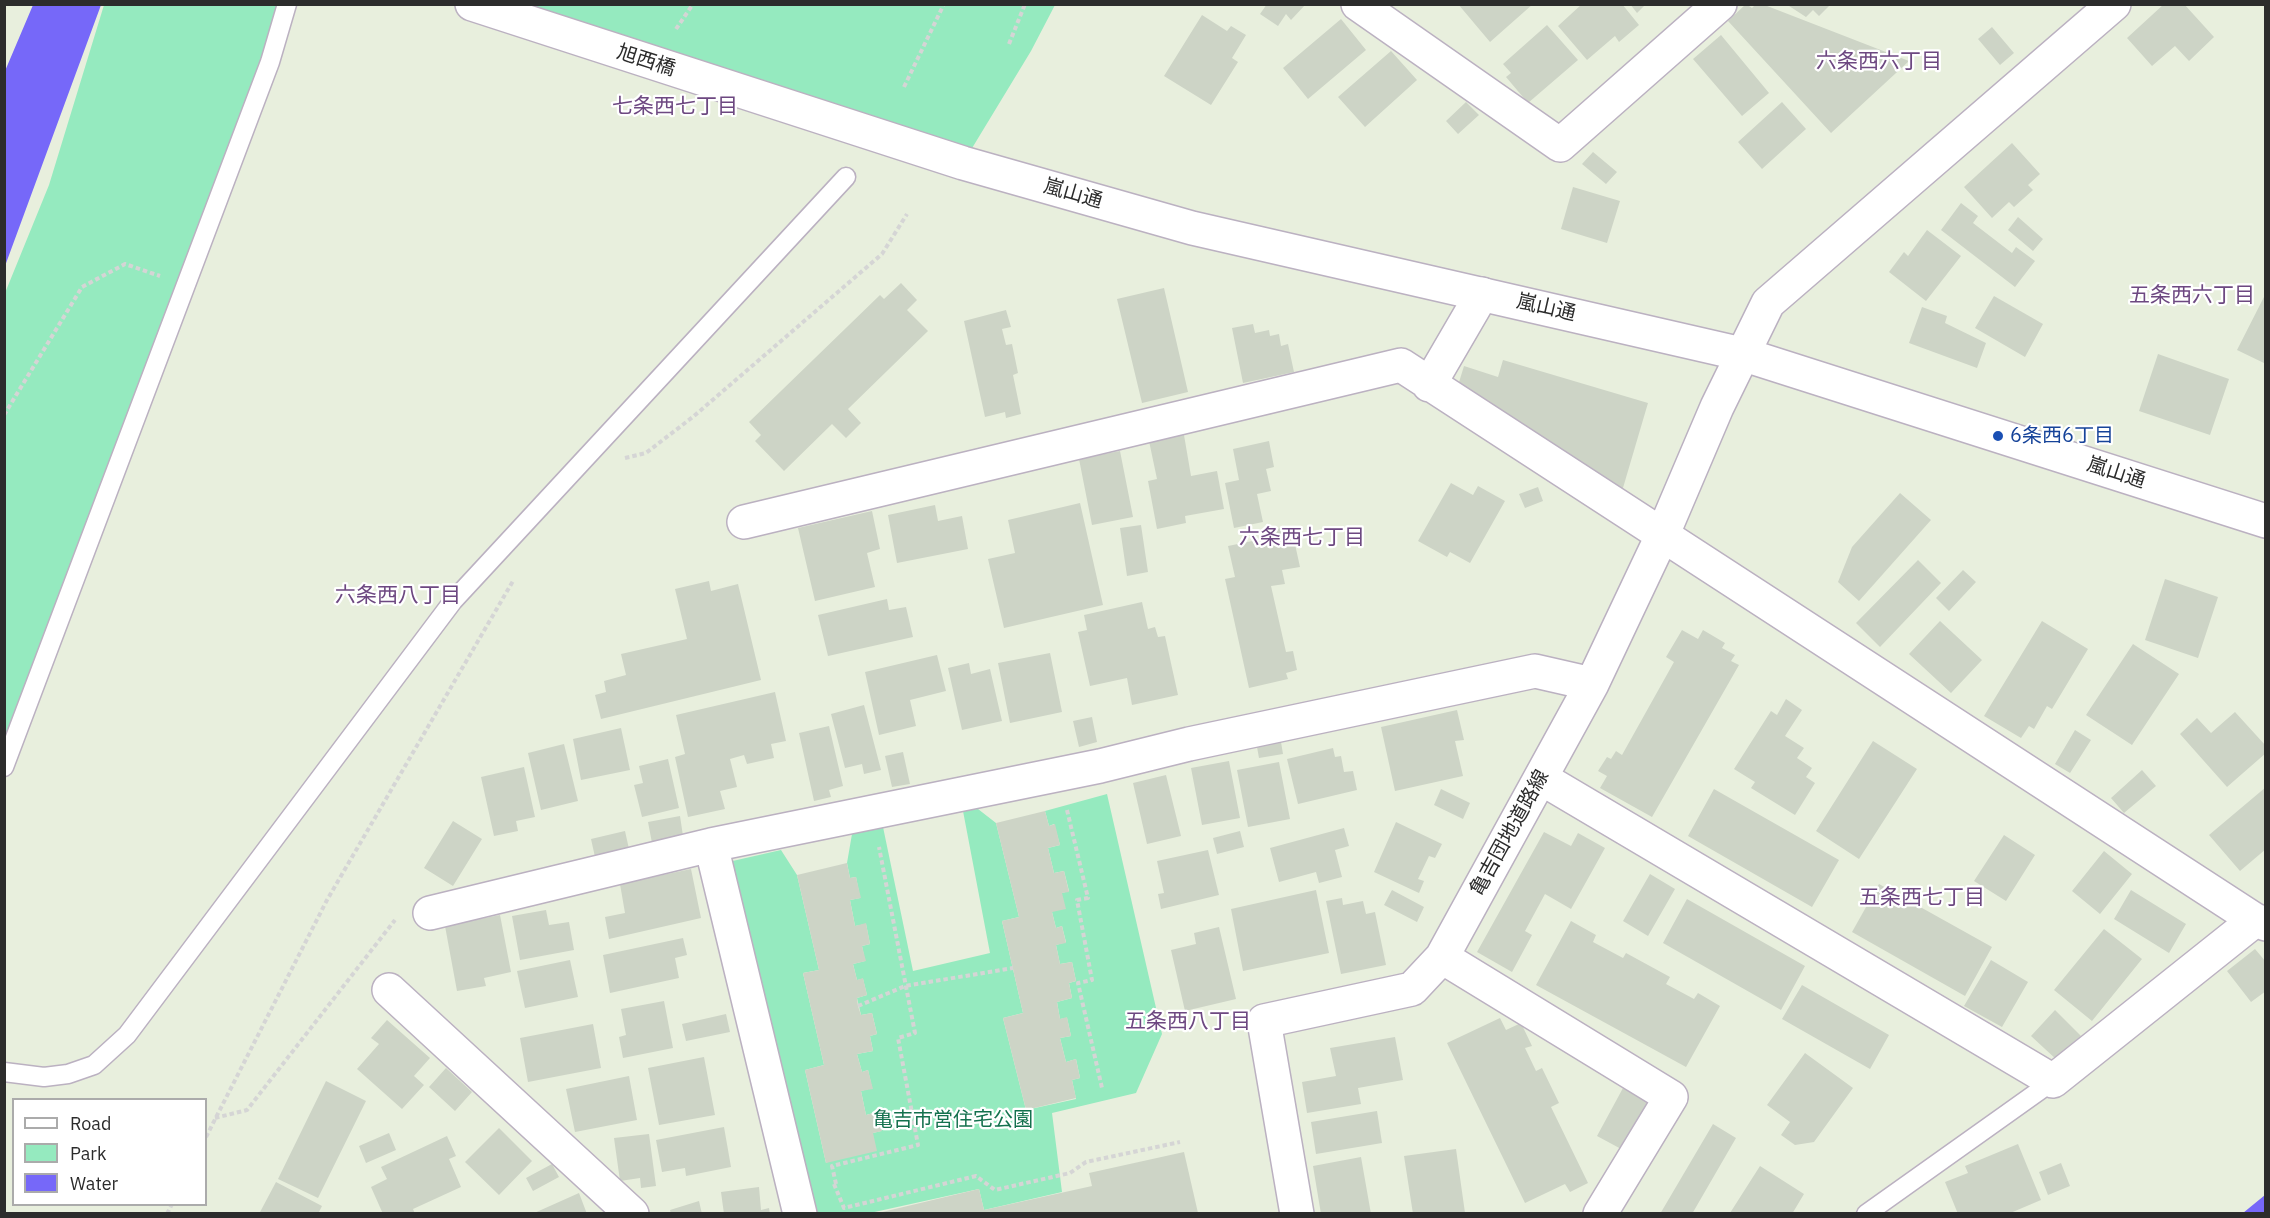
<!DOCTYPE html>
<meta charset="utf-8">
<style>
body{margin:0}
#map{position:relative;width:2270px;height:1218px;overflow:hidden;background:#e8efdd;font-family:"IBM Plex Sans",sans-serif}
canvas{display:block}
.frame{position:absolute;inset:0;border:6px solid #2c2c2c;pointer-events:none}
.legend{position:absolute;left:12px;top:1098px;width:195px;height:108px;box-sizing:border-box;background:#fff;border:2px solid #ababab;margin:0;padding:8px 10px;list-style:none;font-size:18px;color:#2c2c2c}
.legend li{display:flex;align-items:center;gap:12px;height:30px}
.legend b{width:30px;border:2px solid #ababab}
</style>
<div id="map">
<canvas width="2270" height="1218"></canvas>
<div class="frame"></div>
<ul class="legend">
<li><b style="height:8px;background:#fff"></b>Road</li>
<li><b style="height:16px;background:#95eabf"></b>Park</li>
<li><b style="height:16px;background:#7668f9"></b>Water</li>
</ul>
</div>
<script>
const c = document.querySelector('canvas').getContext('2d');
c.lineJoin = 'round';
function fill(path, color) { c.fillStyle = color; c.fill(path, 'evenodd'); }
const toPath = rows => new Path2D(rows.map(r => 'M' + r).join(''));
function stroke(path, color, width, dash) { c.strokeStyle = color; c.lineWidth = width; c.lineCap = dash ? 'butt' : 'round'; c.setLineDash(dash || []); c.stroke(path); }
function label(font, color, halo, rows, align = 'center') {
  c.font = font + ' "IBM Plex Sans","Noto Sans JP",sans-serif'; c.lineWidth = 4.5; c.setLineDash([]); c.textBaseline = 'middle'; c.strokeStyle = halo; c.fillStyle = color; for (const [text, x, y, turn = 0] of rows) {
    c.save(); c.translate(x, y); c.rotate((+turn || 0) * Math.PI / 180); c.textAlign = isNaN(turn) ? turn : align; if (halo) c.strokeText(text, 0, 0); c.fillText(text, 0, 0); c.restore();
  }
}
fill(toPath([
 [104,5,287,5,5,768,5,293,49,185],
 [472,5,1055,5,1031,51,963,163],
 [1107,794,1162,1034,1136,1093,1052,1113,1062,1192,984,1210,979,1189,870,1213,800,1213,715,865,781,850,797,875,819,970,803,973,824,1065,805,1070,826,1163,873,1133,881,1131,877,1112,866,1115,861,1091,872,1088,868,1070,862,1072,857,1054,873,1051,870,1036,877,1034,872,1013,861,1015,857,998,867,995,863,979,857,980,853,964,865,961,862,946,870,944,866,924,855,926,850,900,860,898,856,877,850,878,847,863,852,834,883,827,913,971,990,953,963,811,978,809,996,823,1019,917,1002,921,1023,1013,1003,1018,1026,1110,1076,1099,1072,1080,1080,1078,1076,1059,1066,1062,1060,1038,1071,1036,1067,1018,1060,1019,1057,1002,1072,998,1069,983,1076,981,1072,962,1060,964,1056,945,1066,942,1062,926,1056,928,1052,912,1062,893,1069,891,1064,871,1054,873,1048,848,1060,845,1054,824,1049,826,1045,811]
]), '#95eabf');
fill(toPath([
 [33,5,101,5,5,266,5,71],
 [2265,1195,2265,1213,2243,1213]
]), '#7668f9');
fill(toPath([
 [1267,4,1306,4,1291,20,1286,14,1278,26,1260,14],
 [1458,4,1533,4,1490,42],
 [1582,4,1622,4,1639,25,1619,42,1615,36,1587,60,1558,26],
 [1630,4,1646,4,1637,13],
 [1746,4,1752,8,1756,4,1762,4,1909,61,1831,133,1728,21],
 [1786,4,1831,4,1819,16,1813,10,1806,17],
 [2164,4,2184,4,2214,37,2189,61,2175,46,2152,66,2127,38],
 [1202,15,1227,31,1231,26,1246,35,1232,58,1238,62,1211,105,1164,76],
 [1341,19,1366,50,1308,99,1283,68],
 [1547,25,1578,60,1528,103,1506,77,1511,73,1503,64],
 [1992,27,2014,53,2000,65,1978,39],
 [1721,35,1769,93,1742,116,1693,59],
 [1391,51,1417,80,1365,127,1338,97],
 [1466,102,1479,115,1458,134,1446,121],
 [1782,102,1806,129,1762,169,1738,142],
 [2012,143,2040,174,2028,185,2033,190,2014,207,2009,202,1992,218,1964,187],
 [1593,152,1617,172,1606,184,1582,164],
 [1573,187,1620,201,1607,243,1561,229],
 [1961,203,1978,216,1973,223,2012,253,2016,247,2035,261,2015,287,1941,230],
 [2018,217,2043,239,2033,251,2008,230],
 [1927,230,1961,256,1926,301,1889,272,1904,252,1908,256],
 [901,283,917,300,907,310,928,331,848,409,861,423,846,438,832,424,784,471,755,441,761,435,749,422,880,295,884,299],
 [1164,288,1188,392,1142,403,1117,299],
 [2266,293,2266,364,2237,350],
 [1994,296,2043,324,2025,357,1975,328],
 [1922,307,1947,316,1945,323,1986,343,1977,368,1909,343],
 [1006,310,1011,327,1002,329,1006,345,1012,344,1018,373,1013,375,1021,414,1006,418,1005,412,985,417,964,321],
 [1253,324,1255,333,1269,330,1270,336,1279,334,1281,346,1288,344,1294,372,1243,383,1232,328],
 [2158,354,2229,379,2210,435,2139,411],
 [1503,360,1648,403,1620,498,1456,392,1464,366,1498,377],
 [1184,435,1191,476,1217,471,1224,509,1185,516,1186,523,1157,529,1148,481,1157,479,1149,441],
 [1269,441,1274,467,1266,469,1271,491,1257,494,1263,522,1234,528,1225,483,1239,480,1233,449],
 [1120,451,1133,517,1092,525,1079,459],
 [1451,483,1473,495,1478,486,1505,501,1470,563,1450,552,1447,557,1418,541],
 [1538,487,1543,501,1525,508,1519,494],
 [1900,493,1931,520,1859,601,1838,582,1852,547],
 [1080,503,1103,605,1004,628,988,559,1015,553,1008,520],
 [935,505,938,521,962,516,968,549,897,563,888,515],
 [872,511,880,549,867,553,875,587,815,601,798,528],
 [1141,525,1148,572,1127,576,1120,528],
 [1291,526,1300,567,1282,570,1285,584,1271,586,1286,652,1293,651,1297,670,1286,673,1288,679,1249,688,1225,579,1235,577,1228,546,1262,539,1260,532],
 [1918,560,1941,583,1880,647,1856,623],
 [1963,570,1976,582,1949,611,1936,598],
 [2165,579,2218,597,2198,658,2145,640],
 [709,581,711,591,738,584,761,680,601,719,595,695,606,692,604,681,626,675,621,654,687,639,675,589],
 [887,599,889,610,906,607,913,637,828,656,818,615],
 [1142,602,1148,629,1155,627,1158,637,1165,636,1178,695,1132,705,1127,678,1090,686,1078,632,1087,630,1084,615],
 [1940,621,1982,660,1951,693,1909,654],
 [2042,621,2088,649,2052,709,2047,706,2034,729,2029,726,2021,738,1984,716],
 [1682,630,1698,639,1703,630,1725,643,1722,648,1735,655,1731,661,1739,665,1652,817,1600,788,1607,776,1598,771,1607,757,1611,759,1616,751,1622,755,1674,662,1666,657],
 [2133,644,2179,674,2132,745,2086,715],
 [1050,653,1062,712,1010,723,998,663],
 [937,655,946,691,910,700,916,726,879,735,865,672],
 [969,663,971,674,990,669,1002,721,962,730,948,668],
 [775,692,786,741,771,744,774,758,747,764,744,755,730,759,737,787,720,791,725,809,688,817,675,757,685,754,676,715],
 [1786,699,1802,710,1785,736,1804,748,1797,758,1812,768,1806,777,1815,783,1795,815,1751,788,1755,782,1734,769,1771,711,1777,715],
 [864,705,881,770,864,774,862,764,845,768,831,714],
 [1457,710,1464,740,1455,741,1463,776,1395,791,1381,727],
 [2235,712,2266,746,2266,753,2227,787,2180,734,2197,718,2211,733],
 [1092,717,1097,742,1079,747,1073,721],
 [829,726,843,786,829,790,831,797,814,801,799,733],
 [621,728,630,770,581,780,573,739],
 [2075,730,2091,740,2070,773,2055,764],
 [1873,741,1917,769,1859,859,1816,831],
 [1281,742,1283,754,1259,758,1257,747],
 [564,744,578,801,541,810,528,753],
 [1333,748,1335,757,1341,756,1344,772,1353,771,1357,790,1298,804,1287,759],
 [903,752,910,784,892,787,885,756],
 [668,759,679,808,642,817,634,785,643,783,639,766],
 [1229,761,1240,818,1202,825,1191,768],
 [1279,762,1290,819,1248,827,1237,770],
 [524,767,535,817,516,821,518,831,494,836,481,777],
 [2142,770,2156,786,2124,813,2111,798],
 [1166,775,1181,836,1147,844,1133,783],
 [2266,787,2266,849,2240,871,2209,835],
 [1441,789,1470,803,1463,819,1434,805],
 [1714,789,1839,860,1812,907,1688,836],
 [1045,811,1049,826,1055,824,1060,845,1048,848,1054,873,1064,871,1069,892,1062,893,1066,909,1052,912,1056,928,1062,926,1066,943,1056,945,1060,964,1072,962,1076,981,1069,983,1072,998,1057,1002,1060,1019,1067,1017,1071,1036,1060,1038,1066,1062,1076,1059,1080,1078,1072,1080,1076,1098,1026,1110,1003,1018,1023,1013,1002,921,1019,917,996,823],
 [680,816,683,836,652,843,648,822],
 [453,821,482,839,453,886,424,868],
 [1396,822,1442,844,1435,858,1429,856,1418,879,1424,881,1419,893,1374,872],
 [1344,828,1349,846,1335,850,1342,877,1319,883,1316,872,1279,882,1270,848],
 [625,831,629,849,595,857,591,839],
 [1240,831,1244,847,1217,854,1213,838],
 [1544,832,1571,846,1578,833,1605,848,1571,909,1545,894,1525,931,1532,935,1512,972,1477,952],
 [2004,835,2035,855,2006,901,1974,881],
 [1208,850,1219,895,1161,909,1158,894,1164,893,1157,861],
 [2104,851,2132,874,2100,914,2072,891],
 [847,863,850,878,856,877,861,898,850,900,855,926,866,923,870,944,862,946,866,961,853,964,857,980,863,978,867,995,857,998,858,1006,861,1015,872,1013,877,1034,870,1036,873,1051,857,1054,862,1072,868,1070,873,1089,861,1091,866,1115,877,1112,882,1131,873,1133,877,1151,826,1163,805,1070,824,1065,803,973,819,970,797,875],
 [691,869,701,918,609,939,605,917,625,913,620,884],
 [1650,874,1675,889,1648,936,1623,921],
 [1879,884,1992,947,1965,996,1852,932],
 [1316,890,1329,953,1243,971,1231,909],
 [1392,890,1424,907,1417,922,1384,905],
 [2131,890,2186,924,2169,953,2114,919],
 [1342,898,1343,905,1363,901,1366,914,1375,912,1386,965,1341,974,1326,901],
 [1687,899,1805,966,1781,1010,1663,943],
 [546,910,549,925,569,922,574,950,520,960,512,916],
 [500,915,511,972,484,978,486,986,457,991,445,926],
 [1571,921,1596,935,1593,942,1623,958,1626,953,1670,977,1666,984,1694,999,1698,993,1720,1006,1686,1067,1536,985],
 [1219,927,1236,999,1185,1011,1171,950,1196,944,1194,933],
 [2104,929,2142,959,2092,1021,2054,990],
 [683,938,687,955,675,958,679,978,610,993,603,955],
 [2255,949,2266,962,2266,991,2251,1002,2227,971],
 [570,960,578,997,525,1008,517,971],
 [1991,960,2028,982,2002,1027,1964,1006],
 [1802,985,1889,1035,1870,1069,1782,1019],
 [664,1001,673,1048,623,1058,619,1037,626,1035,621,1009],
 [2055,1010,2081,1036,2058,1061,2031,1036],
 [726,1014,730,1032,686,1041,682,1024],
 [1500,1018,1506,1030,1521,1023,1532,1046,1525,1048,1536,1071,1542,1068,1559,1103,1551,1107,1588,1183,1570,1192,1565,1184,1525,1203,1447,1043],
 [387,1020,430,1058,414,1076,424,1085,402,1109,357,1069,379,1044,371,1038],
 [593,1024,601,1068,528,1082,520,1038],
 [1395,1037,1403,1080,1358,1088,1361,1104,1307,1113,1302,1082,1336,1076,1330,1048],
 [1805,1053,1853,1088,1814,1142,1795,1145,1781,1135,1790,1122,1767,1105],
 [704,1057,715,1115,659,1125,648,1068],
 [446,1068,472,1092,455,1111,429,1087],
 [629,1076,637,1120,575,1132,566,1089],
 [326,1081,366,1101,318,1198,278,1179],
 [1623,1088,1649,1103,1623,1150,1597,1136],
 [1377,1111,1382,1143,1316,1154,1311,1122],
 [1713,1124,1736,1138,1692,1214,1660,1214],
 [724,1127,731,1167,686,1176,685,1168,662,1172,656,1140],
 [499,1128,532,1161,499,1195,465,1162],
 [389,1133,396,1150,366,1163,359,1146],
 [649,1134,656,1186,641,1188,640,1178,620,1181,614,1138],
 [447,1136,456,1156,449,1159,461,1187,413,1209,415,1214,383,1214,371,1187,387,1179,381,1167],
 [2018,1144,2041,1200,2008,1214,1958,1214,1945,1182,1968,1173,1965,1166],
 [1456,1149,1465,1213,1413,1214,1404,1156],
 [1184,1152,1198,1213,1194,1214,874,1214,979,1189,984,1210,1092,1186,1089,1173],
 [1361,1157,1371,1214,1321,1214,1313,1166],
 [2061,1163,2070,1186,2048,1195,2039,1172],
 [552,1164,559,1177,533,1191,526,1178],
 [1760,1166,1804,1194,1792,1214,1730,1213],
 [276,1182,322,1206,318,1214,259,1214],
 [759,1187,761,1210,769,1208,770,1214,724,1214,721,1192],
 [579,1193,587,1214,532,1214],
 [699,1201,702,1214,671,1214,670,1210]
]), '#cdd4c6');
const lane = toPath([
 [4,767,270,62,287,4],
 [4,1072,44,1077,68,1074,94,1065,127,1035,453,601,846,177],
 [1866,1214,2053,1081]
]);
const street = toPath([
 [1358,4,1560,145,1720,4],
 [1429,385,1482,294],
 [744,522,1401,365,2255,920],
 [1541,778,2053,1081,2255,920,2266,924],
 [711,845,800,1214],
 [430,913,711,845,1100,766,1189,744,1535,671,1592,684],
 [1442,957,1671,1097,1600,1214],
 [389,990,632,1214],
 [1297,1214,1264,1021,1412,989,1442,957,1592,684,1662,536,1717,407,1768,303,2114,4]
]);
const secondary = toPath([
 [472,4,963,163,1192,228,1742,354,2266,521]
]);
stroke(lane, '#bbb1c1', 21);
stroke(street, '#bbb1c1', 36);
stroke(secondary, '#bbb1c1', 36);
stroke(toPath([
 [676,29,693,4],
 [1009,44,1025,4],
 [904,87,944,4],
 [4,415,82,287,125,264,160,276],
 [625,458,646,453,694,416,882,254,907,214],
 [1067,810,1088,898,1077,900,1092,980,1078,983,1102,1088],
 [858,1006,905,986,1013,968],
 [215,1118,247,1110,395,920],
 [206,1137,327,900,513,581],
 [834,1184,844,1208,976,1176,995,1190,1070,1173,1086,1162,1180,1142],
 [836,1184,832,1166,918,1145,898,1038,915,1033,879,847],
 [167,1214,172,1204]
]), '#d5d5d5', 4, [4.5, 3]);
stroke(lane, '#fff', 18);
stroke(street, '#fff', 33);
stroke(secondary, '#fff', 33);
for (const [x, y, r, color] of [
 [1998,436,6,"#1a4fb4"]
]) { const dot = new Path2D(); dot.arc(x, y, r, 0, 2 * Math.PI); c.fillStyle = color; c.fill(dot); stroke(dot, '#fff', 2); }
label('20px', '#2c2c2c', '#fff', [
 ["旭西橋",646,61,18],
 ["嵐山通",1073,194,16],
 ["嵐山通",1546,308,13],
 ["嵐山通",2116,473,18],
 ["亀吉団地道路線",1510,833,-61]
]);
label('20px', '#164399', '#fff', [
 ["6条西6丁目",2010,436]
], 'left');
label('20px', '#14714e', '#fff', [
 ["亀吉市営住宅公園",953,1120]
]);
label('21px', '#6d4881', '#fff', [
 ["六条西六丁目",1879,62],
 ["七条西七丁目",675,107],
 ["五条西六丁目",2192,296],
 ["六条西七丁目",1302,538],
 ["六条西八丁目",398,596],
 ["五条西七丁目",1922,898],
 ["五条西八丁目",1188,1022]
]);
</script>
